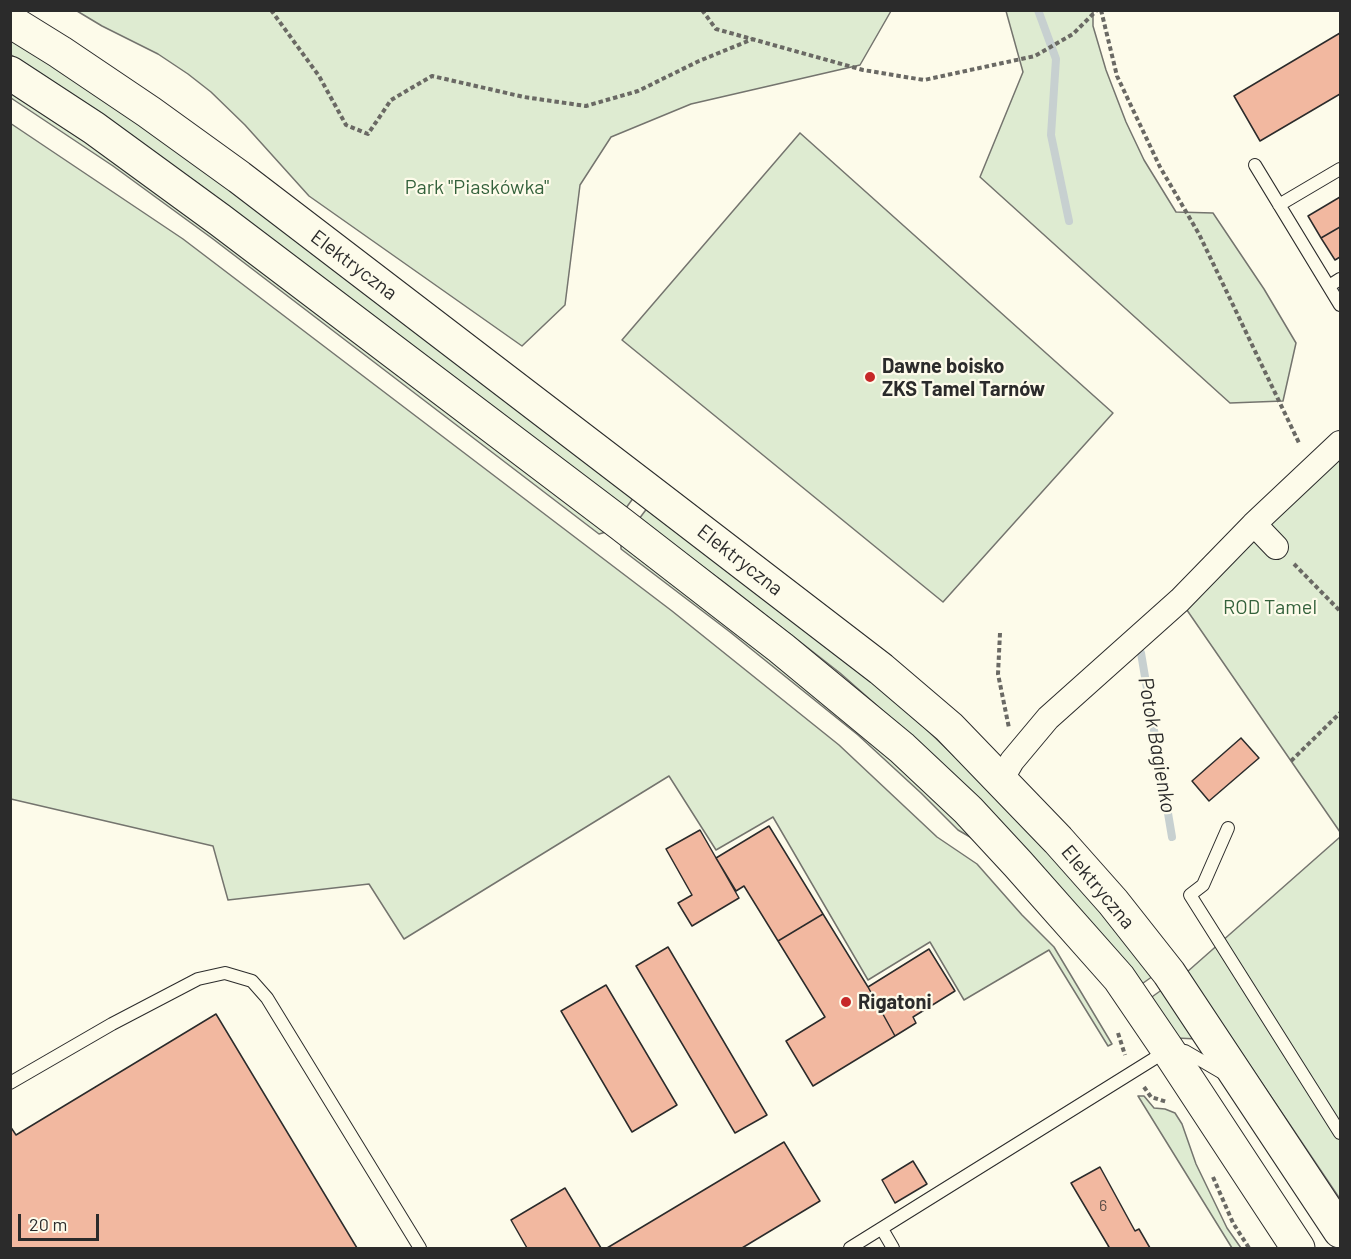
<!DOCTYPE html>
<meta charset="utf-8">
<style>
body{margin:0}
#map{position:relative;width:1351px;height:1259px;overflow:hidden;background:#fdfbea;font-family:Barlow,sans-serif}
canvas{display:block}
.frame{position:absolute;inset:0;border:12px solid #2b2b2b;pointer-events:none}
.scale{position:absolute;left:18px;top:1214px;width:81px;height:27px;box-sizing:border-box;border:3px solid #2b2b2b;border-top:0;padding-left:8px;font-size:18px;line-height:21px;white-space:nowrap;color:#2b2b2b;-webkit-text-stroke:4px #fdfbea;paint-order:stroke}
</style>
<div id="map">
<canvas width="1351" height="1259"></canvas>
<div class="frame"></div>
<div class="scale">20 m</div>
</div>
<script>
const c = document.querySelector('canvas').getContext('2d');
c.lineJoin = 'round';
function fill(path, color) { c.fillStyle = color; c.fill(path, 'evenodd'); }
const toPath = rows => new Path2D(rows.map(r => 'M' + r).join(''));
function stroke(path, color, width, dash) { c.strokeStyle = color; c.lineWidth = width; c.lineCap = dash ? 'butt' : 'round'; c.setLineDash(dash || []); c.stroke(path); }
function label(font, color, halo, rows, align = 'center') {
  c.font = font + ' Barlow,sans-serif'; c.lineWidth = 4.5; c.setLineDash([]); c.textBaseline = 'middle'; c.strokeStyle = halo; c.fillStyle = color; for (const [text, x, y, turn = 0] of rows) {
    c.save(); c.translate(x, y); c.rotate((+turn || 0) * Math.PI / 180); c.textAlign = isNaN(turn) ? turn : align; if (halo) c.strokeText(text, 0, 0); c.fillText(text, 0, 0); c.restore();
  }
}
const green = toPath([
 [77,11,891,11,860,65,691,104,611,137,580,185,565,305,522,346,309,196,245,125,211,92,188,74,158,54,102,26,77,11],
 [1006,11,1093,11,1093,26,1106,70,1126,122,1144,160,1176,212,1213,213,1264,289,1296,343,1283,401,1230,403,980,177,1023,72,1006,11],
 [10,38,84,85,214,177,634,497,626,508,199,184,69,93,11,55,10,38],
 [10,90,135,174,606,532,599,534,213,239,113,166,11,98,10,90],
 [10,123,183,239,672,611,839,745,937,837,977,864,1022,915,1054,947,1112,1044,1108,1046,1049,950,964,1000,930,942,868,980,773,817,716,850,669,776,404,939,369,884,228,900,213,846,11,799,10,123],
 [800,133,1113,413,943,602,622,340,800,133],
 [1340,440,1340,832,1180,600,1340,440],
 [648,507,858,670,925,728,975,776,1038,840,1101,911,1153,976,1139,986,923,746,840,673,725,583,639,519,648,507],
 [621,543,867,736,934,799,977,841,958,830,921,793,858,735,730,632,621,549,621,543],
 [1340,837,1340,1199,1187,972,1340,837],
 [1163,989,1198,1039,1176,1038,1149,999,1163,989],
 [1138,1096,1144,1096,1154,1108,1165,1109,1175,1113,1182,1124,1196,1164,1227,1228,1241,1248,1232,1248,1138,1096]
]);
fill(green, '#deebd1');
stroke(green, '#74746e', 1.5);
stroke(toPath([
 [1038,10,1056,59,1051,135,1069,221],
 [1141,653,1172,837]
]), '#c7d0d0', 8);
const building = toPath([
 [1340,33,1340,94,1260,141,1234,96,1340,33],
 [1340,197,1340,227,1321,238,1308,216,1340,197],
 [1340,227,1340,257,1335,260,1321,238,1340,227],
 [1241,738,1259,758,1209,801,1192,781,1241,738],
 [769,826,823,914,778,941,744,886,736,891,716,858,769,826],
 [700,830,739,898,692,926,678,903,692,895,666,849,700,830],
 [823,914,868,987,895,1036,813,1086,786,1041,825,1017,778,941,823,914],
 [668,947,767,1115,735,1133,636,966,668,947],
 [929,949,955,991,913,1017,916,1023,895,1036,868,987,929,949],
 [606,985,677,1105,632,1132,561,1011,606,985],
 [216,1014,357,1248,10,1248,10,1126,16,1135,216,1014],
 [784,1142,820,1201,742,1248,607,1248,784,1142],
 [913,1161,927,1184,895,1203,882,1180,913,1161],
 [1100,1167,1135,1231,1139,1229,1150,1248,1107,1248,1109,1247,1071,1183,1100,1167],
 [565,1188,601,1248,527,1248,511,1220,565,1188]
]);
fill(building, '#f2b8a0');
stroke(building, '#2b2b2b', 1.5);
const service = toPath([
 [1255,165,1340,305],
 [1279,205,1340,169],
 [1329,286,1340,279],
 [1228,828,1203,885,1190,895,1340,1133],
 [10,1083,112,1024,198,979,225,973,252,981,267,998,420,1248],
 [882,1229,893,1248],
 [850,1248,1168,1050,1176,1049,1185,1051,1221,1072]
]);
const minor = toPath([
 [1254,524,1276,547],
 [1001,780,1012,761,1048,718,1180,600,1254,524,1340,443]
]);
const secondary = toPath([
 [10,21,60,52,149,112,239,177,648,490,881,669,949,727,1058,840,1113,902,1169,973,1340,1231],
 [10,73,94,128,220,220,621,524,781,648,902,748,968,810,1018,864,1119,978,1168,1050,1298,1248]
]);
stroke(service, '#2b2b2b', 14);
stroke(minor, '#2b2b2b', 26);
stroke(secondary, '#2b2b2b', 35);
stroke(toPath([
 [271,10,319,76,346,125,368,134,391,100,432,76,524,97,586,106,638,91,699,61,753,39],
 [702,10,716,29,863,70,924,80,1035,56,1073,34,1097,10],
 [1101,10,1117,76,1160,167,1199,234,1300,445],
 [1294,564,1340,611],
 [1000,633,998,674,1009,728],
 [1291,761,1340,713],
 [1118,1033,1125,1055],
 [1144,1087,1151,1097,1167,1102],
 [1213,1177,1233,1223,1249,1248]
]), '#6a6964', 4, [4.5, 3]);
stroke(service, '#fdfbea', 12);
stroke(minor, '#fdfbea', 24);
stroke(secondary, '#fdfbea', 33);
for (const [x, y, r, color] of [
 [870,377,6,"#c62828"],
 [846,1002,6,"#c62828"]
]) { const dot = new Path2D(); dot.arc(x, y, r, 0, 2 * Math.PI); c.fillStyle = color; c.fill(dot); stroke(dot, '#fdfbea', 2); }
label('16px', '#5d4e48', null, [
 ["6",1103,1206]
]);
label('20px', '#34623c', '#fdfbea', [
 ["Park \"Piaskówka\"",477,187],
 ["ROD Tamel",1270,607]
]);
label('20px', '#2b2b2b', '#fdfbea', [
 ["Elektryczna",354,265,37],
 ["Elektryczna",740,560,38],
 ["Elektryczna",1098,887,50]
]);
label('bold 20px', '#2b2b2b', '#fdfbea', [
 ["Dawne boisko",882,366],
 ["ZKS Tamel Tarnów",882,389],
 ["Rigatoni",858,1002]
], 'left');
label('italic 21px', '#2b2b2b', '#fdfbea', [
 ["Potok Bagienko",1157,745,80]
]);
</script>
